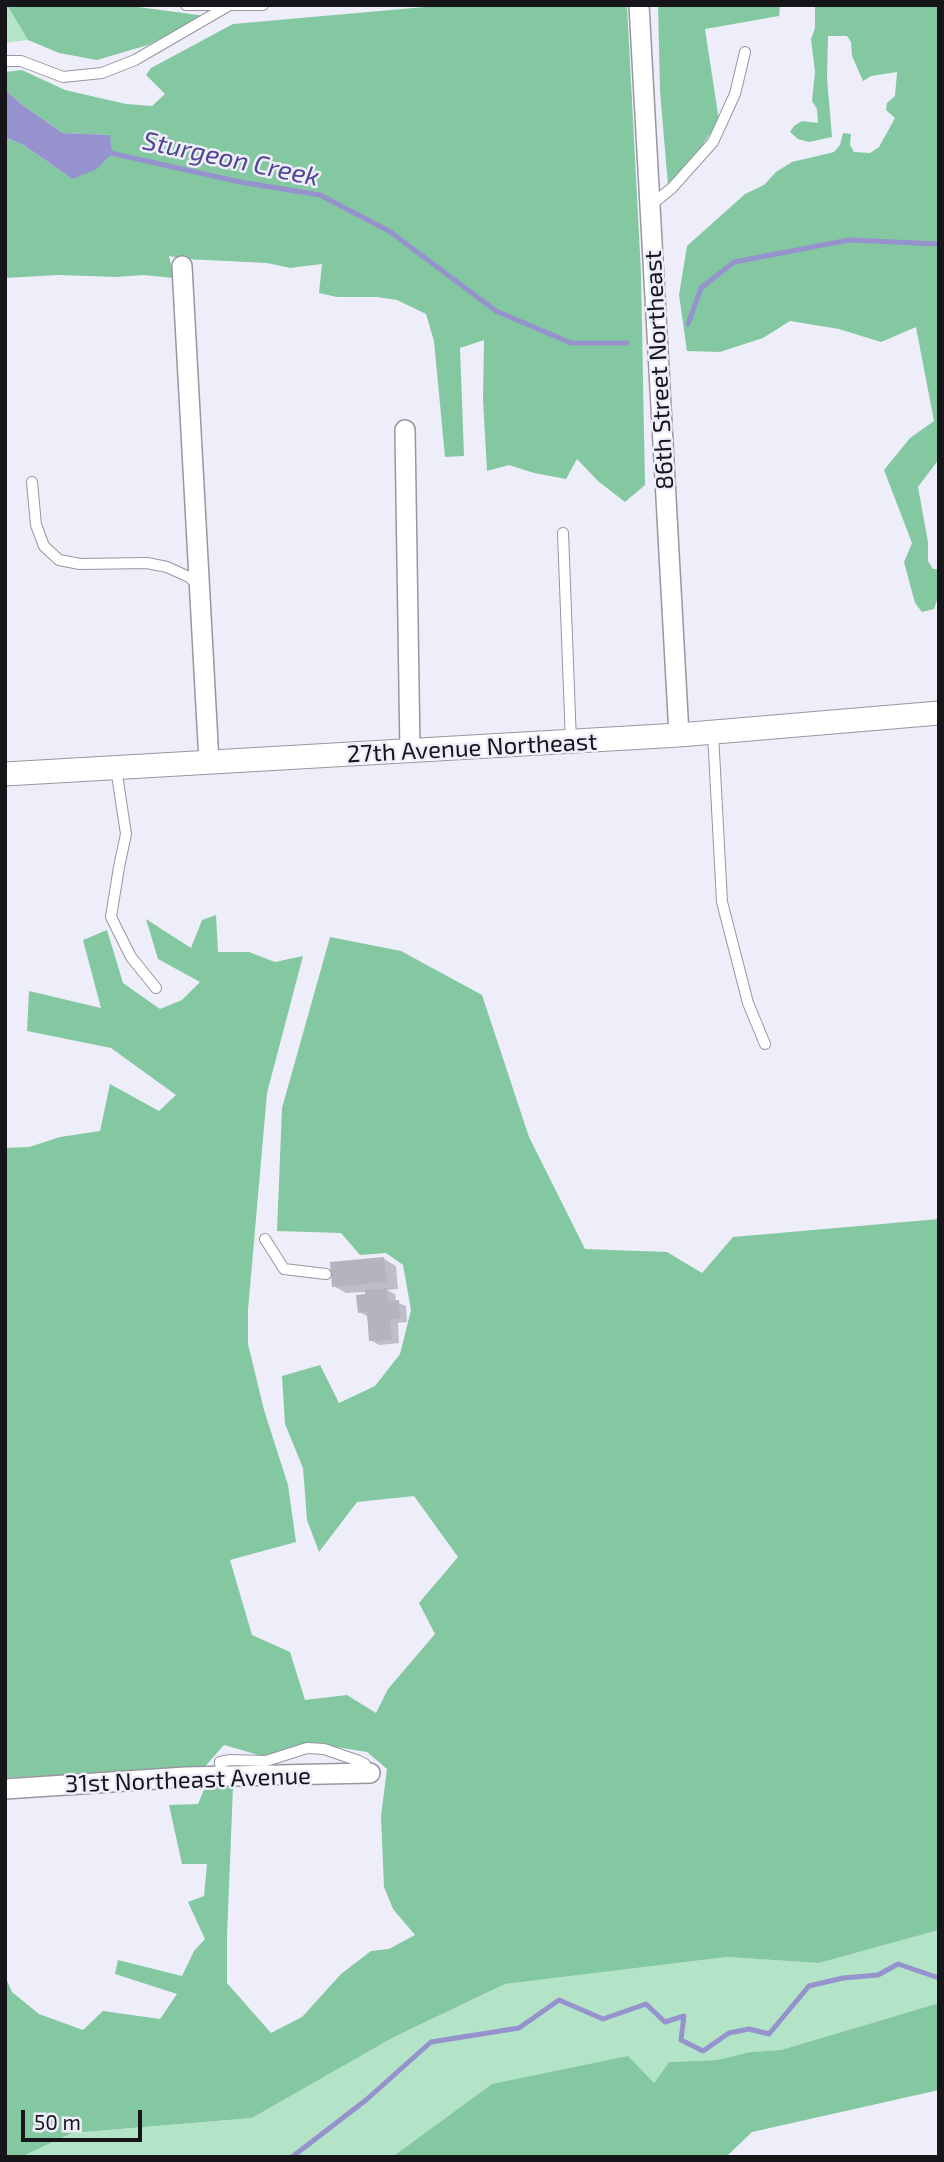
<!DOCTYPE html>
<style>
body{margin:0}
#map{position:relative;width:944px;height:2162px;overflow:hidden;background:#eeeefa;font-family:"Exo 2",sans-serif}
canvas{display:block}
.frame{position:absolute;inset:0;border:7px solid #16161a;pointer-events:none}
.scale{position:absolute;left:21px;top:2110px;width:121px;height:32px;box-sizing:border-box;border:4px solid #16161a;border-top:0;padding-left:9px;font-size:21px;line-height:24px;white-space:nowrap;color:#16161a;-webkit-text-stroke:5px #eeeefa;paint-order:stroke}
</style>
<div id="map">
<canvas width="944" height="2162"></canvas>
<div class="frame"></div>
<div class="scale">50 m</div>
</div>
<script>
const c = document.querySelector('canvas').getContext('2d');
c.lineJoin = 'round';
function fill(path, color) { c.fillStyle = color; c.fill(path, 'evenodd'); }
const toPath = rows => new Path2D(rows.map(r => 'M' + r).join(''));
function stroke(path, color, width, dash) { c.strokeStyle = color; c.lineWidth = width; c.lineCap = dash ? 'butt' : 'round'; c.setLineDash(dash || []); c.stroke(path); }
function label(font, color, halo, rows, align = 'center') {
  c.font = font + ' "Exo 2",sans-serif'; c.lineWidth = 5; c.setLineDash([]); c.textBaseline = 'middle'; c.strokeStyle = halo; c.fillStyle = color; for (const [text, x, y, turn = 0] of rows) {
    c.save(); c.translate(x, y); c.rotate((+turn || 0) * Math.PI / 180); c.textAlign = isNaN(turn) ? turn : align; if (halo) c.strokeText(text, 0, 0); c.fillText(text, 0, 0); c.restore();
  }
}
fill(toPath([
 [5,5,7,5,28,40,5,43],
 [939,1930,939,2003,781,2050,750,2052,717,2060,669,2062,654,2083,492,2084,392,2157,21,2157,72,2133,252,2118,394,2037,505,1984,727,1957,819,1963]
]), '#b4e4c7');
fill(toPath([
 [7,5,123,5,206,16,148,45,97,60,59,53,28,40],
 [447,5,627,5,641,273,645,485,625,502,598,481,577,459,566,479,534,473,509,465,487,471,483,400,484,340,460,348,464,456,445,457,434,341,426,314,397,300,376,297,337,297,319,293,322,264,290,268,267,263,186,259,169,256,174,278,143,275,117,277,58,275,5,278,5,137,25,146,72,179,109,135,63,133,25,107,5,90,5,72,22,70,65,90,126,104,152,106,165,94,146,75,151,68,233,24],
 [658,5,780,5,779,16,705,29,719,121,692,160,668,185,660,91],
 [808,5,939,5,939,459,918,487,928,542,928,561,933,569,939,569,939,594,934,609,922,612,915,603,904,562,912,543,884,470,910,438,934,421,916,327,881,342,839,329,790,321,763,338,720,352,687,351,679,295,687,246,745,194,764,185,776,172,792,162,834,152,840,145,843,133,851,134,850,145,854,152,870,153,879,147,895,118,886,110,887,103,895,96,897,72,871,76,863,81,852,56,851,42,847,36,828,36,827,78,832,137,809,142,798,139,790,132,794,126,802,121,818,123,817,109,812,101,815,72,811,39,815,28,815,7],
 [216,915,218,952,249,952,275,962,303,956,267,1093,248,1310,248,1344,264,1410,288,1485,296,1542,230,1560,252,1635,290,1652,305,1700,347,1695,376,1713,388,1689,435,1634,419,1603,458,1557,414,1496,357,1502,319,1552,307,1520,303,1468,285,1424,282,1376,320,1365,339,1403,375,1386,400,1354,411,1310,403,1265,386,1253,360,1255,341,1233,277,1231,282,1108,330,937,401,951,482,995,529,1137,585,1249,667,1252,702,1273,733,1237,939,1219,939,1930,819,1963,727,1957,505,1984,394,2037,252,2118,72,2133,21,2157,5,2157,5,1976,12,1992,39,2014,83,2030,103,2011,160,2019,177,1994,115,1974,118,1960,182,1976,194,1951,205,1939,188,1902,204,1896,207,1864,182,1864,169,1805,198,1804,206,1785,233,1787,227,1936,227,1983,271,2033,302,2017,341,1974,371,1951,389,1949,415,1935,393,1909,384,1887,381,1816,387,1769,367,1752,311,1743,262,1756,224,1745,201,1771,131,1771,5,1778,5,1148,29,1147,60,1137,100,1131,110,1084,159,1111,176,1095,111,1048,27,1031,29,991,101,1008,83,940,107,930,123,983,160,1009,182,1000,200,982,158,959,146,919,191,948,202,920],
 [939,2003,939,2090,752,2132,726,2157,392,2157,492,2084,628,2056,654,2083,669,2062,717,2060,750,2052,781,2050]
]), '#84c8a1');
fill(toPath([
 [5,90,25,107,63,133,110,135,112,153,97,169,72,179,25,146,5,137]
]), '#9692ce');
fill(toPath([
 [384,1259,396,1266,398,1289,387,1290,395,1294,396,1302,406,1306,407,1322,398,1323,399,1343,379,1345,371,1340,367,1316,359,1312,367,1292,346,1293,334,1286]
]), '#0003');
stroke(toPath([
 [106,152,240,182,320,195,389,231,496,311,571,343,627,343],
 [688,324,701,288,734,262,849,240,939,244],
 [292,2157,366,2100,431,2042,519,2028,559,2000,603,2019,646,2004,665,2022,684,2016,681,2040,703,2051,729,2033,749,2029,769,2034,809,1986,843,1978,878,1975,898,1964,939,1978]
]), '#9692ce', 5);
fill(toPath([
 [384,1257,387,1282,332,1287,330,1262],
 [387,1288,388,1301,399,1300,400,1319,390,1319,392,1340,369,1341,367,1312,358,1313,356,1295,365,1294,365,1290]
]), '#b4b4c0');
const service = toPath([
 [186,5,263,5],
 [5,61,21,61,63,77,102,73,135,60,228,6],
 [651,205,672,188,713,142,735,94,745,52],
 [32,482,36,525,44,546,59,560,80,564,147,563,167,567,189,577,198,585],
 [563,533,571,742],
 [713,733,722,902,748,1003,765,1044],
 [116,768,126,834,119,867,111,917,131,957,156,988],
 [265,1239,284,1269,326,1274],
 [221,1777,220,1762,230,1760,266,1761,307,1748,324,1749,359,1761,365,1764,365,1773]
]);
const minor = toPath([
 [639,5,679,735],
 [182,266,209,762],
 [405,430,410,752],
 [5,1789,186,1777,370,1773]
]);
const tertiary = toPath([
 [5,774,679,735,939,713]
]);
stroke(service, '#9796a1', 12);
stroke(minor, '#9796a1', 22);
stroke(tertiary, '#9796a1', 25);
stroke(service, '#fff', 10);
stroke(minor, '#fff', 19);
stroke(tertiary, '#fff', 23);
label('24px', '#16161a', '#eeeefa', [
 ["86th Street Northeast",659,370,-93],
 ["27th Avenue Northeast",472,748,-3],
 ["31st Northeast Avenue",188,1780,-2]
]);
label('italic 26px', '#514691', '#eeeefa', [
 ["Sturgeon Creek",231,159,12]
]);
</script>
